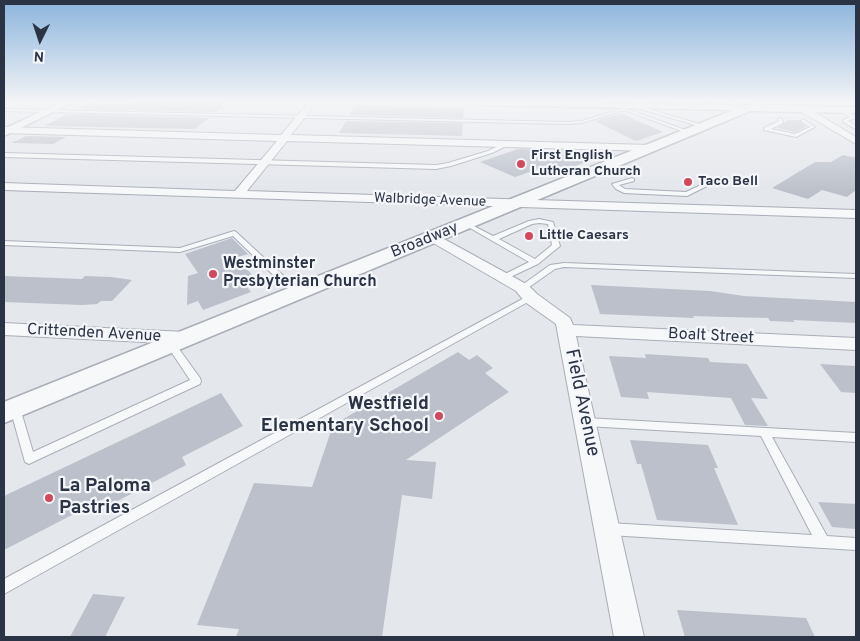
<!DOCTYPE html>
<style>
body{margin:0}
#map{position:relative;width:860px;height:641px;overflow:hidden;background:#e4e7ec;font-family:Overpass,sans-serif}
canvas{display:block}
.frame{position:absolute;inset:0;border:5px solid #2b3445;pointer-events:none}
.north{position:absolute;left:15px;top:15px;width:50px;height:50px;-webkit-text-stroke:4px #f4f6f9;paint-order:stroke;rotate:184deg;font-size:14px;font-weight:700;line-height:20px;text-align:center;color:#2b3445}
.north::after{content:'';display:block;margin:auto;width:18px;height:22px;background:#2b3445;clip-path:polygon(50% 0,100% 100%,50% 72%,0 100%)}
</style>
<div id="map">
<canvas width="860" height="641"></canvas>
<div class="frame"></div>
<div class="north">N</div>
</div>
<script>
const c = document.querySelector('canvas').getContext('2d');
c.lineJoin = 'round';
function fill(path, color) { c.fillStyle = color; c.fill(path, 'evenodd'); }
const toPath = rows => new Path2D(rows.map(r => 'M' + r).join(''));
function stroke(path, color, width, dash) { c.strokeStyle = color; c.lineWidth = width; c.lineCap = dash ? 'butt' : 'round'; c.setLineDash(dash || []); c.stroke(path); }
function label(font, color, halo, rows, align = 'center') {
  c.font = font + ' Overpass,sans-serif'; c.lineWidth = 4.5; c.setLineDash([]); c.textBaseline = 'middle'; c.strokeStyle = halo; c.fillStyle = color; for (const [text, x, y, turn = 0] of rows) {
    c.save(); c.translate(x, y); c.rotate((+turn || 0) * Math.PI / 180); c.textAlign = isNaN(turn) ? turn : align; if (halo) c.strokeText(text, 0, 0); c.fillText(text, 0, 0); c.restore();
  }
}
fill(toPath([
 [131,102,228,102,216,112,78,109,90,103,128,104],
 [355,105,390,106,464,108,463,118,349,115],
 [621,113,663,132,636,141,595,121],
 [67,114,209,118,194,129,44,126],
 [788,120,800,120,806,127,795,132,777,128],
 [346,121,463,123,462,136,339,133],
 [26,136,66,137,53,144,11,143],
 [518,149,612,152,570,168,564,166,555,169,547,166,515,177,480,162],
 [843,155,856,158,856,190,847,197,822,190,808,199,772,188,815,162,831,162],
 [232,238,248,254,238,257,255,279,244,283,251,292,203,310,198,301,187,305,188,276,198,273,185,254],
 [4,276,82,279,85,276,111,277,132,280,112,301,101,301,97,304,82,305,4,302],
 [591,285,710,291,744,296,856,302,856,323,793,320,795,322,770,321,768,318,725,317,693,316,694,318,600,314],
 [458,352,469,360,477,355,493,368,485,373,509,392,406,460,436,462,432,499,402,495,382,637,236,637,239,629,197,625,254,483,312,487,333,425],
 [645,354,708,358,710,362,747,364,768,399,751,398,768,426,745,425,731,398,647,392,649,399,621,397,609,356,646,358],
 [820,364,856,366,856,393,841,392],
 [221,393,243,426,182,457,186,465,112,504,109,496,4,550,4,496],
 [630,440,708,445,718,468,714,468,738,525,657,520,641,464,637,464],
 [818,502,856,504,856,529,832,527],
 [93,594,125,597,105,637,70,637],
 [677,610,806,618,815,637,685,637]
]), '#bbc0ca');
const service = toPath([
 [630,104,632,104,706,126,702,127,630,106,630,104],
 [624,108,691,132,687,133,624,110,582,123,567,124,4,111,4,109,567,122,582,121,624,108],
 [840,109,844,109,855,116,855,118,848,121,856,126,856,129,843,122,843,120,850,117,840,111,840,109],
 [780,118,782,119,783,123,771,129,795,134,810,127,801,121,803,119,815,127,796,137,764,130,764,128,779,121,778,119,780,118],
 [499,142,503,142,504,147,492,153,451,166,436,169,4,157,4,153,436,165,448,163,488,151,498,146,499,142],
 [718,177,723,178,687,196,624,193,616,189,612,184,632,178,634,179,634,181,619,185,625,189,686,192,718,177],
 [539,219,553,222,560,246,538,264,504,280,501,280,500,278,501,276,529,262,463,224,464,223,468,223,493,236,529,221,539,219],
 [539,223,548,224,552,245,535,259,499,239,532,224,539,223],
 [234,231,236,232,300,291,301,293,300,295,294,295,233,236,180,252,4,245,4,241,180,248,234,231],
 [564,263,856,274,856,278,564,267,555,269,525,290,519,290,518,288,550,265,564,263],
 [528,296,531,296,535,298,4,594,4,579,528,296],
 [171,341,174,342,200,378,201,381,200,384,33,462,29,464,25,462,10,408,11,405,15,404,19,405,20,408,33,452,190,380,166,344,171,341],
 [586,418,856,433,856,442,772,437,827,536,856,538,856,550,609,535,604,533,602,529,604,525,609,523,812,535,761,436,586,426,582,425,581,422,582,419,586,418]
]);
const minor = toPath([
 [309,102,317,102,291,135,650,145,655,148,650,151,287,141,247,191,856,210,856,218,4,190,4,183,235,191,277,141,4,133,4,127,281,135,309,102],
 [800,107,806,107,856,137,856,144,800,111,800,107],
 [433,233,528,285,537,294,570,318,573,325,856,338,856,350,576,336,644,637,614,637,556,324,525,302,516,291,428,240,426,237,433,233],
 [4,323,185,332,191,334,194,338,191,342,185,344,4,335,4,323]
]);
const tertiary = toPath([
 [61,102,74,102,4,136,4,129,61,102],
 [472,102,748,105,754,102,768,102,765,105,856,107,856,113,750,111,4,423,4,402,733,110,477,105,472,102]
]);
stroke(service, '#a9aeb7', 2);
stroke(minor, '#a9aeb7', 2);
stroke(tertiary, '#a9aeb7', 3);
fill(service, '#f7f8fa');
fill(minor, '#f7f8fa');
fill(tertiary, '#f7f8fa');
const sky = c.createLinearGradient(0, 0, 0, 192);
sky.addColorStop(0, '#8bb4dd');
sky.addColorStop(0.53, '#f3f4f6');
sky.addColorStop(1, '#f3f4f600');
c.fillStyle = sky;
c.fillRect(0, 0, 860, 192);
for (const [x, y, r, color] of [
 [521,164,5,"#d1495b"],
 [688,182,5,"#d1495b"],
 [529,236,5,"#d1495b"],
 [213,274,5,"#d1495b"],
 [439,416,5,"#d1495b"],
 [49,498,5,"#d1495b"]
]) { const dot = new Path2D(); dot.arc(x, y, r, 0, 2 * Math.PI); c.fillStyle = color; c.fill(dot); stroke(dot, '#f4f6f9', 2); }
label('bold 14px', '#2b3445', '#f4f6f9', [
 ["First English",531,156],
 ["Lutheran Church",531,172],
 ["Taco Bell",698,182],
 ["Little Caesars",539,236]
], 'left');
label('14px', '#2b3445', '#f4f6f9', [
 ["Walbridge Avenue",430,201,2]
]);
label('16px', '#2b3445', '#f4f6f9', [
 ["Broadway",425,241,-22],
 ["Crittenden Avenue",94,334,3],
 ["Boalt Street",711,337,3]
]);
label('bold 16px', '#2b3445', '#f4f6f9', [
 ["Westminster",223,265],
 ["Presbyterian Church",223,283]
], 'left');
label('19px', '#2b3445', '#f4f6f9', [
 ["Field Avenue",581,403,78]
]);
label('bold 19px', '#2b3445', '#f4f6f9', [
 ["Westfield",429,405],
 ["Elementary School",429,427],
 ["La Paloma",59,487,"left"],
 ["Pastries",59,509,"left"]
], 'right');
</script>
